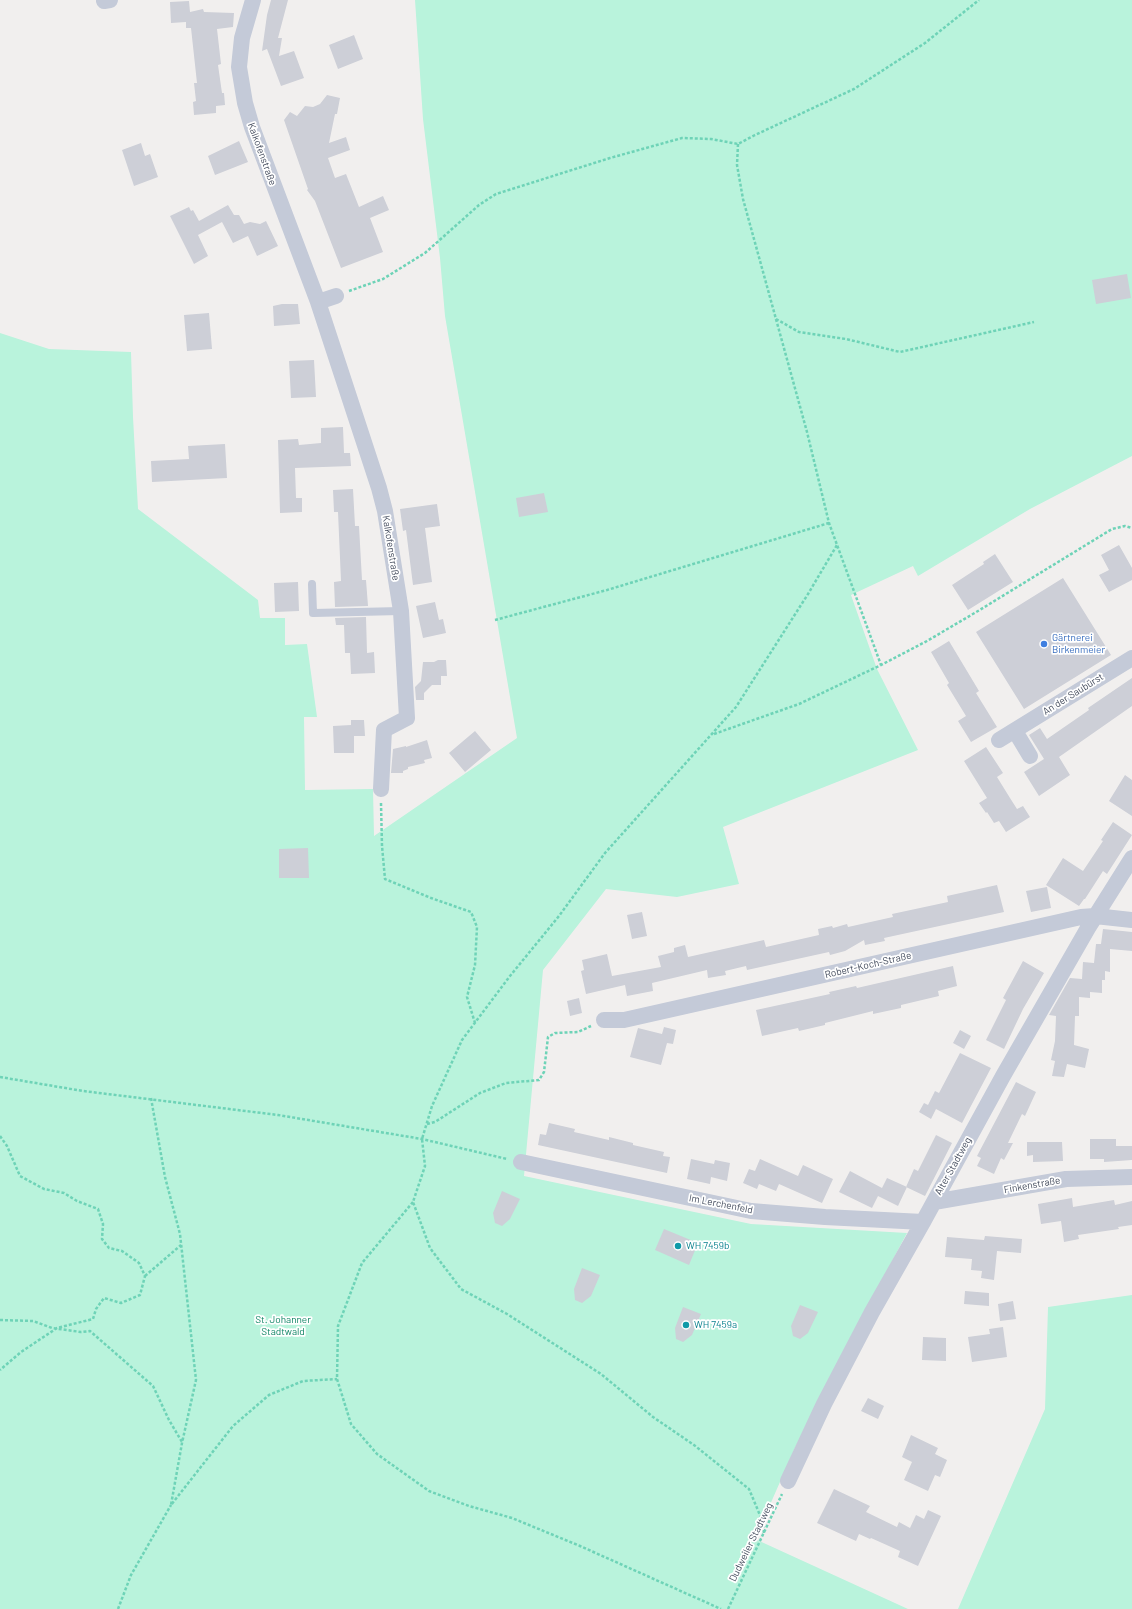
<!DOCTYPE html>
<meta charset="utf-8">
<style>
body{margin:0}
canvas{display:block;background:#f1efee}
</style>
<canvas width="1132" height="1609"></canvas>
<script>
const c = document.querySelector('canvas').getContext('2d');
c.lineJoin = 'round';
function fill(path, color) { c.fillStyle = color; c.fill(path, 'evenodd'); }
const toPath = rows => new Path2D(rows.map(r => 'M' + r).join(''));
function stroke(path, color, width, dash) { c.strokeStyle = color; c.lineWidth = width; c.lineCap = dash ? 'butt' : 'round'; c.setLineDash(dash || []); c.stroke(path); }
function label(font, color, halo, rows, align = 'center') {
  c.font = font + ' Barlow,sans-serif'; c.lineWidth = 3.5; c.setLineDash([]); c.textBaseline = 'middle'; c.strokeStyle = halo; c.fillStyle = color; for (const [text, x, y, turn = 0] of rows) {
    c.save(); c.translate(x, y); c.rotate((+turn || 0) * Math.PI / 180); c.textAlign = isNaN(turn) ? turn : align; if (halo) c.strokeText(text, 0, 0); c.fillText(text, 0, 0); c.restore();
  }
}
fill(toPath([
 [415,0,1132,0,1132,456,1030,509,918,576,913,566,851,595,877,669,918,750,723,827,739,884,677,897,606,889,543,970,524,1176,751,1224,907,1233,818,1400,794,1450,755,1539,908,1609,0,1609,0,333,49,349,131,352,133,417,138,509,258,600,260,618,285,618,285,645,307,644,317,717,304,717,305,790,373,789,374,836,517,738,445,316,440,258,423,119],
 [1132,1295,1132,1609,958,1609,1045,1409,1048,1307]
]), '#b9f3dc');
fill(toPath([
 [271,0,288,0,278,38,282,38,279,56,294,51,304,78,281,86,267,49,262,51,267,15],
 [189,1,190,12,203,9,204,12,234,13,233,27,217,29,221,64,218,65,222,93,224,93,225,105,216,106,216,113,194,115,193,102,196,101,194,83,197,83,191,28,186,28,186,22,171,23,170,2],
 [354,35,363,59,338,69,329,45],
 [327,95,340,98,337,114,335,114,329,143,346,137,350,150,328,158,335,178,346,174,359,207,383,196,389,210,370,218,383,252,341,268,315,201,307,190,308,189,284,120,290,112,297,116,305,106,313,107,320,104],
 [239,141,248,162,215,175,208,156],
 [141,143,145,156,150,154,158,177,134,186,122,150],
 [228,205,234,215,239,215,244,224,250,222,260,224,266,221,278,246,257,256,248,236,233,243,222,222,198,235,208,256,194,264,170,216,189,207,191,211,193,210,199,221],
 [1127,274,1131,298,1096,304,1092,280],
 [282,304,298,304,300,324,274,326,273,306],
 [209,313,212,349,187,351,184,315],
 [314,360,316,397,291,398,289,361],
 [343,427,344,453,350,453,351,466,295,468,296,498,302,498,302,512,280,513,278,440,298,439,299,445,321,443,321,428],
 [225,444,227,478,152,482,151,461,189,459,188,446],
 [353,489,355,526,359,526,362,580,366,580,368,606,335,607,334,582,341,581,338,512,334,512,333,490],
 [544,493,548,512,519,517,516,498],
 [437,504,440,526,425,528,432,582,413,585,406,530,403,531,400,509],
 [1119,545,1132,568,1132,580,1109,592,1099,575,1109,570,1101,555],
 [995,554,1013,582,968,610,952,585,984,564,983,562],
 [1063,578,1111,655,1024,709,976,632],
 [298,582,299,611,275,612,274,583],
 [435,602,439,620,443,619,446,633,423,638,416,606],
 [366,617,367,653,374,652,375,673,351,674,350,653,345,653,344,625,336,625,335,618],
 [949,641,979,691,976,693,997,727,971,742,958,721,966,716,947,685,949,683,931,652],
 [438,660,446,660,447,676,441,676,441,685,432,685,424,693,424,700,416,700,415,687,421,681,423,662,434,662],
 [1132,678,1132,706,1059,757,1070,775,1039,796,1024,772,1044,759,1029,735,1040,728,1047,739,1089,710,1088,708],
 [351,720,364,720,365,736,354,736,354,753,334,753,333,726,351,725],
 [475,731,491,750,465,772,449,753],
 [427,740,432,758,424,760,425,763,408,767,408,769,403,771,403,773,391,773,393,749,406,746,406,747],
 [986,747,1003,773,997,777,1010,798,1017,809,1023,806,1030,817,1006,832,999,821,994,823,987,812,986,813,979,803,987,798,964,761],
 [1125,775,1132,780,1132,816,1109,801],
 [1113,822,1132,835,1107,874,1103,871,1085,899,1084,899,1079,906,1046,885,1063,858,1083,871,1103,841,1101,840],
 [308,848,309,878,279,878,279,849],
 [997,885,1004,912,884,938,885,941,865,945,864,940,845,951,830,955,829,952,747,970,746,966,725,971,726,975,708,978,707,970,652,983,653,991,627,996,625,985,586,994,581,971,584,970,582,960,607,954,612,976,661,967,658,956,674,952,674,948,685,945,688,957,764,940,766,947,819,935,818,929,832,926,833,928,847,924,848,927,893,917,892,914,948,902,947,896],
 [1047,887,1051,908,1031,912,1026,891],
 [642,912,647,936,632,939,627,915],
 [1103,929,1132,932,1132,951,1110,949,1110,972,1105,971,1105,980,1102,980,1102,993,1090,992,1090,998,1079,997,1079,1016,1075,1016,1074,1045,1089,1049,1085,1068,1067,1064,1064,1077,1052,1076,1055,1061,1051,1060,1055,1041,1056,1016,1049,1015,1070,978,1082,979,1083,962,1094,963,1096,944,1101,944],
 [1023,961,1044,973,1023,1009,1004,1049,986,1040,1006,1000,1003,998],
 [953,966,957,986,938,991,939,996,901,1005,901,1008,873,1014,873,1011,825,1023,825,1025,799,1031,798,1028,762,1036,756,1010,830,994,829,992,856,986,857,988],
 [579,998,582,1013,570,1016,567,1001],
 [664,1027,676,1030,673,1044,667,1043,661,1065,630,1057,638,1028,662,1034],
 [960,1030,971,1036,964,1049,953,1043],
 [960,1053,991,1068,962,1123,936,1109,931,1119,919,1112,924,1103,928,1105,935,1091,939,1093],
 [1016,1082,1036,1092,1025,1116,1022,1114,1008,1143,1013,1143,1004,1160,1001,1158,994,1174,977,1166,981,1158,977,1156],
 [549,1123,575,1129,574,1132,609,1140,609,1137,633,1143,633,1145,664,1152,663,1156,670,1157,667,1173,538,1145,540,1134,546,1135],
 [936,1135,952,1143,925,1196,906,1187,914,1169,918,1171],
 [1090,1139,1116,1139,1116,1146,1132,1146,1132,1160,1104,1162,1104,1159,1090,1159],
 [1027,1142,1062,1142,1063,1161,1033,1162,1033,1155,1027,1156],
 [691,1159,714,1164,715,1160,730,1163,727,1181,711,1177,710,1184,687,1179],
 [760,1159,798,1176,803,1165,833,1179,822,1203,779,1184,776,1191,759,1184,757,1189,743,1183,749,1169,755,1171],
 [850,1171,882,1188,872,1208,839,1192],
 [887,1178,907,1187,898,1206,878,1196],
 [502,1191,520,1199,510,1219,502,1226,495,1223,493,1213],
 [1072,1198,1073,1207,1114,1200,1115,1205,1132,1201,1132,1225,1118,1227,1119,1229,1078,1235,1079,1239,1064,1242,1061,1221,1041,1224,1038,1204],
 [664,1229,698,1243,689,1265,655,1250],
 [985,1236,1022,1239,1021,1253,997,1251,994,1280,981,1278,982,1271,971,1270,972,1259,945,1257,947,1237,984,1240],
 [582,1268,600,1275,591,1296,582,1303,575,1300,574,1289],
 [965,1291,989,1293,989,1306,964,1304],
 [1013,1301,1016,1319,1000,1321,998,1304],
 [800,1305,818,1312,808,1333,800,1339,793,1336,791,1326],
 [683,1307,701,1314,692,1335,683,1342,676,1339,675,1328],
 [1003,1327,1007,1357,972,1362,968,1337,990,1334,989,1329],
 [923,1337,946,1338,946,1361,922,1360],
 [868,1398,884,1406,878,1419,861,1411],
 [911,1435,938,1448,935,1454,947,1460,940,1477,935,1475,928,1491,904,1480,912,1462,902,1457],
 [834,1489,870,1506,866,1512,897,1527,899,1522,910,1528,916,1515,924,1519,928,1510,941,1516,918,1566,898,1557,900,1551,871,1538,870,1539,859,1534,856,1541,817,1523]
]), '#cdcfd7');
stroke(toPath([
 [738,144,737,165,743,199,807,432,829,523,881,665],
 [349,291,383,279,425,253,479,205,496,194,610,158,682,138,711,139,738,144,755,135,854,89,925,43,979,0],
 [776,319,799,332,846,339,900,352,1034,322],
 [495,620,607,590,829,523],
 [714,734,799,704,881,665,927,641,978,611,1112,529,1125,526,1132,528],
 [381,803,382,846,385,879,431,898,471,912,477,927,475,965,467,997,475,1023],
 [0,1077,83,1091,278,1115,422,1139,507,1159],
 [151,1098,165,1177,180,1234,196,1380,182,1443,171,1505,233,1426,269,1395,303,1381,337,1379],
 [427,1124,435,1122,480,1093,506,1083,539,1080,544,1072,548,1037,555,1033,578,1032,591,1026],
 [0,1136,7,1146,20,1176,44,1189,64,1193,77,1201,98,1209,103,1224,102,1239,109,1248,122,1251,139,1263,145,1276,140,1295,121,1303,104,1298,96,1309,93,1319,57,1328,21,1352,0,1370],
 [413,1202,362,1263,338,1326,337,1379,351,1424,377,1454,429,1491,469,1506,512,1518,580,1546,721,1609],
 [145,1276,181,1245],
 [0,1320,33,1321,52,1328,81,1332,90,1331,153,1386,169,1420,182,1442],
 [764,1533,762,1520,749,1489,694,1445,653,1417,601,1374,507,1314,461,1289,430,1248,413,1202,425,1166,422,1139,432,1106,462,1040,510,976,559,916,605,853,736,707,808,594,837,545],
 [118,1609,131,1575,171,1505],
 [728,1609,782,1494]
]), '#6ed3b7', 2.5, [3, 2]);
stroke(toPath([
 [312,584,313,613,401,611]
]), '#c4cad8', 8);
stroke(toPath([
 [253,0,242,38,239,67,245,103,252,127,318,302,379,488,385,511,401,611,407,718,384,730,381,789],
 [104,1,110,0],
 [318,302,336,296],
 [1015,731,1030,756],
 [999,740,1132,658],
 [604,1020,624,1020,1081,917,1095,916,1132,920],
 [521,1162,751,1211,825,1217,923,1222],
 [934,1202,1066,1179,1132,1177],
 [788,1481,824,1404,872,1312,923,1222,1003,1076,1088,928,1132,858]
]), '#c4cad8', 16);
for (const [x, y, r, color] of [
 [1044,644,4,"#3f7fe0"],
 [678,1246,4,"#0f9aa8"],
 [686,1325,4,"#0f9aa8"]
]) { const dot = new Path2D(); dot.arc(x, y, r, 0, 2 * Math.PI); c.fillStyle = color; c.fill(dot); stroke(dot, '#fff', 1.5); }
label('10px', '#454d5e', '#fff', [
 ["Kalkofenstraße",262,154,70],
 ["Kalkofenstraße",391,548,81],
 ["An der Saubürst",1073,694,-32],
 ["Robert-Koch-Straße",868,965,-13],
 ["Alter Stadtweg",953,1166,-61],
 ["Finkenstraße",1032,1185,-10],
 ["Im Lerchenfeld",721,1204,11],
 ["Dudweiler Stadtweg",751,1542,-64]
]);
label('10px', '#366cbe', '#fff', [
 ["Gärtnerei",1052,638],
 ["Birkenmeier",1052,650]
], 'left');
label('10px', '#0d838f', '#fff', [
 ["WH 7459b",686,1246],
 ["WH 7459a",694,1325]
], 'left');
label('10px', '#0f8564', '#fff', [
 ["St. Johanner",283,1320],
 ["Stadtwald",283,1332]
]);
</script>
